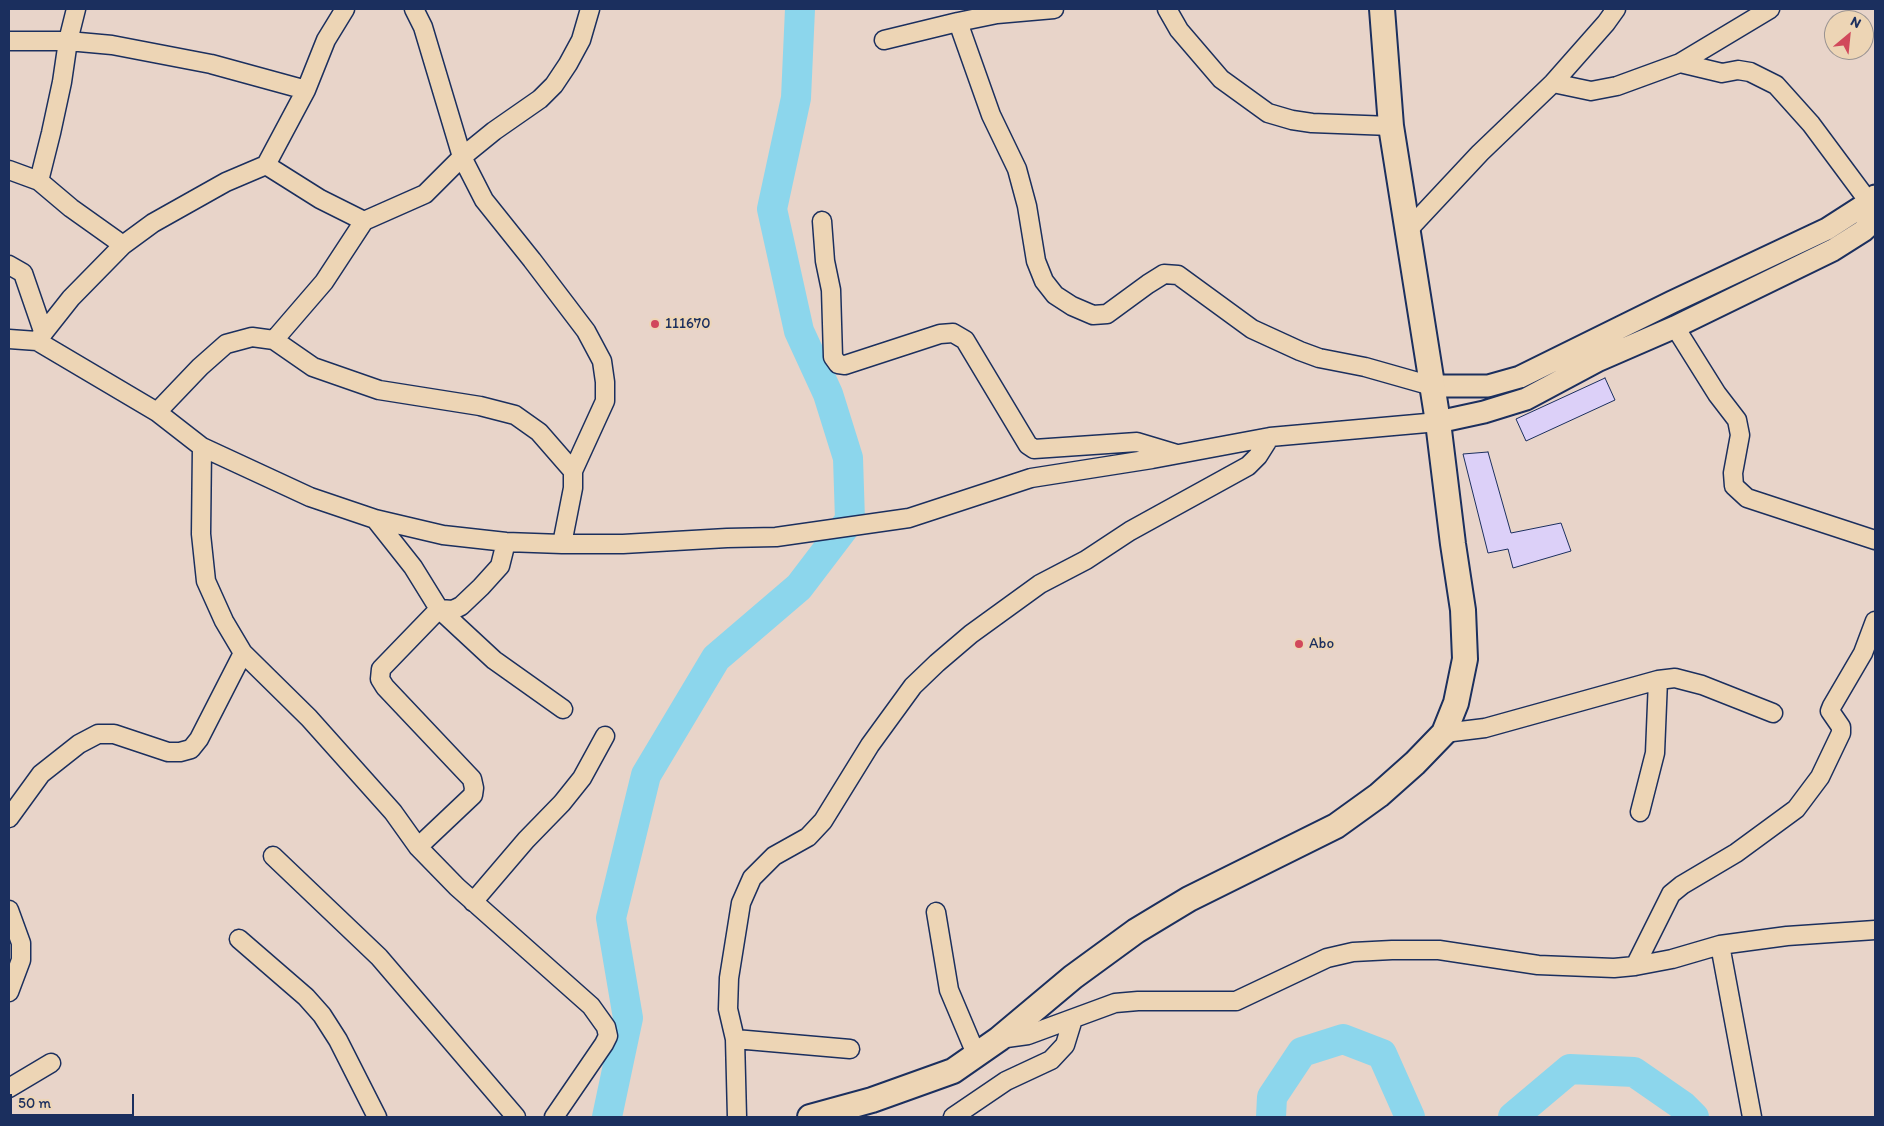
<!DOCTYPE html>
<style>
body{margin:0}
#map{position:relative;width:1884px;height:1126px;overflow:hidden;background:#e8d4c9;font-family:Itim,sans-serif}
canvas{display:block}
.frame{position:absolute;inset:0;border:10px solid #1b2f5e;pointer-events:none}
.north{position:absolute;left:1824px;top:10px;width:50px;height:50px;box-sizing:border-box;background:#edd5b5;border:1px solid #999392;border-radius:50%;rotate:28deg;font-size:14px;font-weight:700;line-height:20px;text-align:center;color:#1b2f5e}
.north::after{content:'';display:block;margin:auto;width:18px;height:22px;background:#d1495b;clip-path:polygon(50% 0,100% 100%,50% 72%,0 100%)}
.scale{position:absolute;left:10px;top:1094px;width:124px;height:22px;box-sizing:border-box;border:2px solid #1b2f5e;border-top:0;padding-left:6px;font-size:15px;line-height:18px;white-space:nowrap;color:#1b2f5e;-webkit-text-stroke:4px #edd5b5;paint-order:stroke}
</style>
<div id="map">
<canvas width="1884" height="1126"></canvas>
<div class="frame"></div>
<div class="north">N</div>
<div class="scale">50 m</div>
</div>
<script>
const c = document.querySelector('canvas').getContext('2d');
c.lineJoin = 'round';
const toPath = rows => new Path2D(rows.map(r => 'M' + r).join(''));
function stroke(path, color, width, dash) { c.strokeStyle = color; c.lineWidth = width; c.lineCap = dash ? 'butt' : 'round'; c.setLineDash(dash || []); c.stroke(path); }
function fill(path, color) { c.fillStyle = color; c.fill(path, 'evenodd'); }
function label(font, color, halo, rows, align = 'center') {
  c.font = font + ' Itim,sans-serif'; c.lineWidth = 4; c.setLineDash([]); c.textBaseline = 'middle'; c.strokeStyle = halo; c.fillStyle = color; for (const [text, x, y, turn = 0] of rows) {
    c.save(); c.translate(x, y); c.rotate((+turn || 0) * Math.PI / 180); c.textAlign = isNaN(turn) ? turn : align; if (halo) c.strokeText(text, 0, 0); c.fillText(text, 0, 0); c.restore();
  }
}
stroke(toPath([
 [607,1117,628,1018,611,918,646,775,716,658,799,587,850,520,848,458,828,394,799,331,772,209,796,98,800,9],
 [1271,1117,1272,1097,1302,1052,1343,1039,1382,1054,1410,1117],
 [1513,1117,1570,1069,1634,1072,1683,1106,1694,1117]
]), '#8cd6ec', 30);
const building = toPath([
 [1605,378,1615,400,1526,441,1516,419,1605,378],
 [1488,452,1511,533,1561,523,1571,551,1513,568,1508,549,1488,553,1463,454,1488,452]
]);
fill(building, '#dcd0f8');
stroke(building, '#1b2f5e', 1);
const minor = toPath([
 [1167,9,1179,30,1221,79,1268,113,1292,120,1312,123,1391,126],
 [958,22,997,14,1054,9],
 [884,40,958,22,991,115,1017,169,1027,206,1036,261,1044,281,1055,295,1072,306,1093,315,1107,314,1148,284,1164,274,1178,275,1252,329,1300,351,1319,358,1365,367,1432,386],
 [9,41,68,41,112,45,211,64,306,90],
 [1680,63,1722,73,1738,70,1750,72,1776,85,1811,124,1869,202],
 [1553,83,1591,91,1617,86,1680,63,1770,9],
 [266,165,306,90,326,40,345,9],
 [9,170,39,181,71,208,123,245],
 [39,181,51,133,62,82,68,41,76,9],
 [822,221,825,261,831,290,833,357,838,364,845,365,940,334,953,333,965,340,1028,445,1034,449,1137,442,1177,454],
 [1407,231,1480,153,1553,83,1606,23,1616,9],
 [9,265,23,273,43,331],
 [1675,327,1717,394,1737,420,1740,435,1733,473,1734,486,1747,498,1875,540],
 [9,339,37,341,157,412,202,447,201,534,206,581,224,621,243,653,309,718,393,812,418,847,457,887,591,1006,606,1027,608,1036,604,1044,554,1117],
 [274,340,324,282,364,221,425,194,462,157,494,131,540,99,554,85,568,64,581,40,590,9],
 [37,341,71,298,123,245,153,223,226,182,266,165,320,199,364,221],
 [157,412,200,367,226,344,252,337,274,340,313,367,379,390,480,406,515,415,539,432,573,471],
 [202,447,310,497,375,519,443,535,506,542,562,544,573,488,573,471,605,401,605,382,602,361,586,331,532,260,484,200,462,157,423,27,414,9],
 [375,519,413,567,439,609,494,660,563,709],
 [562,544,623,544,727,538,776,537,909,518,1031,478,1152,459,1270,437],
 [1658,680,1675,678,1702,685,1773,713],
 [1444,733,1485,728,1658,680,1655,753,1640,812],
 [9,818,41,774,79,744,98,734,114,734,168,752,180,752,191,749,199,739,243,653],
 [418,847,473,795,474,788,472,779,385,687,380,679,381,669,439,609,453,610,461,606,481,587,500,566,506,542],
 [273,856,379,957,516,1117],
 [473,902,526,840,562,803,582,778,605,736],
 [9,910,21,943,21,960,9,992],
 [936,912,949,990,976,1054],
 [239,939,306,997,322,1015,338,1040,377,1117],
 [1720,945,1752,1117],
 [1635,966,1671,894,1682,885,1736,853,1796,809,1820,777,1841,733,1841,727,1830,711,1832,706,1863,653,1875,621],
 [735,1039,850,1049],
 [999,1039,1028,1035,1115,1003,1138,1001,1236,1001,1327,958,1353,952,1392,950,1439,950,1538,965,1614,968,1635,966,1672,959,1720,945,1787,936,1875,930],
 [9,1088,51,1063],
 [737,1117,735,1039,728,1009,729,978,741,903,752,878,774,856,808,837,823,821,870,745,913,686,937,663,971,634,1040,584,1086,560,1130,531,1248,466,1258,456,1270,437,1438,422],
 [953,1117,1006,1081,1051,1060,1065,1045,1073,1019]
]);
const tertiary = toPath([
 [1432,386,1488,386,1520,377,1672,302,1827,229,1869,202,1875,196],
 [1438,422,1484,412,1526,399,1599,360,1675,327,1833,250,1863,231,1875,220]
]);
const secondary = toPath([
 [810,1117,872,1100,953,1071,999,1039,1073,977,1136,931,1189,899,1336,826,1379,795,1415,763,1444,733,1456,703,1465,659,1463,610,1453,544,1438,422,1391,126,1382,9]
]);
stroke(minor, '#1b2f5e', 21);
stroke(tertiary, '#1b2f5e', 25);
stroke(secondary, '#1b2f5e', 28);
stroke(minor, '#edd5b5', 18);
stroke(tertiary, '#edd5b5', 21);
stroke(secondary, '#edd5b5', 24);
for (const [x, y, r, color] of [
 [655,324,5,"#d1495b"],
 [1299,644,5,"#d1495b"]
]) { const dot = new Path2D(); dot.arc(x, y, r, 0, 2 * Math.PI); c.fillStyle = color; c.fill(dot); stroke(dot, '#edd5b5', 2); }
label('15px', '#1b2f5e', '#edd5b5', [
 ["111670",665,324],
 ["Abo",1309,644]
], 'left');
</script>
